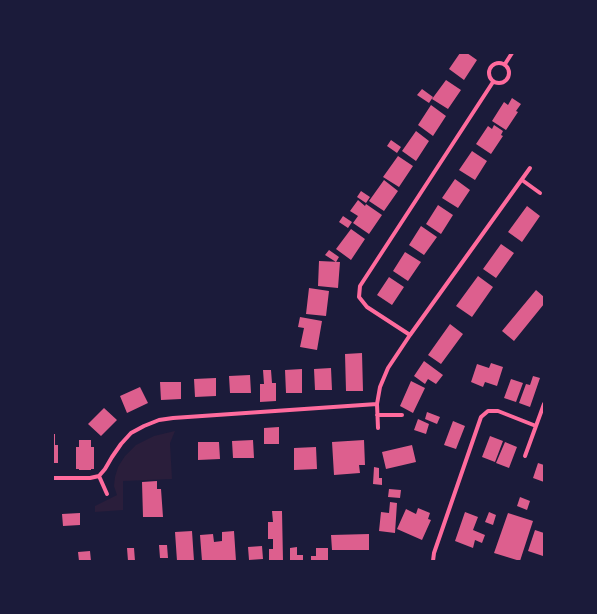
<!DOCTYPE html>
<style>
body{margin:0}
#map{position:relative;width:597px;height:614px;overflow:hidden;background:#1b1b3a;font-family:Rubik,sans-serif}
canvas{display:block}
.frame{position:absolute;inset:0;border:54px solid #1b1b3a;pointer-events:none}
</style>
<div id="map">
<canvas width="597" height="614"></canvas>
<div class="frame"></div>
</div>
<script>
const c = document.querySelector('canvas').getContext('2d');
c.lineJoin = 'round';
function fill(path, color) { c.fillStyle = color; c.fill(path, 'evenodd'); }
const toPath = rows => new Path2D(rows.map(r => 'M' + r).join(''));
function stroke(path, color, width, dash) { c.strokeStyle = color; c.lineWidth = width; c.lineCap = dash ? 'butt' : 'round'; c.setLineDash(dash || []); c.stroke(path); }
fill(toPath([
 [175,431,170,443,172,479,123,481,123,510,95,512,95,506,117,495,114,486,115,477,118,467,125,456,136,445,154,436]
]), '#2a1e3b');
fill(toPath([
 [460,53,467,53,477,60,464,80,449,69],
 [446,80,461,90,448,109,432,99],
 [422,89,433,97,429,103,417,95],
 [512,98,521,104,516,111,518,112,506,130,492,121,504,102,508,105],
 [431,105,446,116,433,136,418,125],
 [494,125,503,131,501,135,503,136,491,154,476,144,488,126,492,129],
 [416,131,429,141,416,161,402,151],
 [391,140,401,147,397,153,387,146],
 [472,151,487,161,475,180,459,170],
 [398,156,413,166,399,187,383,177],
 [455,179,470,190,458,208,442,198],
 [384,180,398,191,384,211,369,201],
 [361,191,370,197,366,203,357,197],
 [358,200,365,206,366,204,382,215,369,234,353,223,358,216,350,211],
 [438,205,453,215,441,234,426,224],
 [527,206,540,216,522,242,508,232],
 [343,216,352,222,348,228,339,222],
 [421,226,437,237,424,255,409,245],
 [351,229,365,239,351,260,336,249],
 [501,244,514,253,496,278,483,269],
 [329,250,339,257,336,262,325,255],
 [405,252,421,262,408,281,393,271],
 [319,261,340,262,338,288,318,286],
 [478,276,493,287,472,317,456,306],
 [389,277,404,287,392,305,377,295],
 [309,288,329,291,326,316,306,314],
 [536,290,544,297,544,304,514,341,502,331],
 [300,317,322,321,317,350,300,347,304,328,298,327],
 [450,324,463,334,441,364,428,355],
 [362,353,363,391,346,391,345,354],
 [424,361,443,375,436,384,428,379,425,384,414,376],
 [491,363,503,367,497,386,485,382,483,387,471,382,477,364,489,368],
 [331,368,332,390,315,390,314,369],
 [302,369,302,393,286,393,285,370],
 [263,370,271,370,272,383,276,383,276,401,260,402,260,384,264,384],
 [250,375,251,393,230,393,229,376],
 [533,376,540,378,530,407,519,403,526,384,530,385],
 [216,378,216,396,195,397,194,379],
 [511,379,523,383,516,402,504,398],
 [411,381,425,388,413,413,400,406],
 [160,382,181,382,181,399,161,400],
 [140,387,148,403,127,413,120,396],
 [104,408,117,420,101,436,88,424],
 [427,412,440,417,437,424,425,419],
 [418,419,429,424,426,434,414,430],
 [453,421,465,426,456,449,444,445],
 [279,427,279,444,264,444,264,428],
 [53,434,55,434,55,445,58,445,58,463,53,463],
 [490,436,503,441,495,462,482,457],
 [79,440,91,440,91,447,94,447,94,469,91,469,91,470,79,470,79,469,76,469,76,447,79,447],
 [253,440,254,458,233,458,232,441],
 [364,440,365,465,359,465,360,473,334,475,332,442],
 [198,442,219,442,220,459,198,460],
 [505,442,517,447,509,468,496,463],
 [412,445,416,462,386,469,382,452],
 [316,447,317,469,294,470,294,448],
 [538,463,544,465,544,482,533,478],
 [374,467,379,468,379,478,382,478,382,485,373,484],
 [157,481,157,489,161,489,163,517,143,517,142,482],
 [389,489,401,490,400,498,388,497],
 [520,497,530,501,527,510,517,506],
 [390,502,397,503,395,533,379,531,381,512,389,513],
 [418,508,430,513,428,519,431,520,422,540,397,529,406,509,416,514],
 [272,511,282,511,283,561,269,561,269,549,273,549,273,539,268,539,268,522,273,522],
 [465,512,478,517,473,530,485,535,482,543,475,540,473,548,455,541],
 [489,512,496,515,493,525,485,522],
 [80,513,80,525,63,526,62,514],
 [508,513,533,521,520,561,494,553],
 [535,530,544,533,543,556,528,551],
 [192,531,194,561,177,561,175,532],
 [234,531,236,561,202,561,200,535,213,534,214,542,222,541,222,532],
 [369,534,369,550,332,550,331,535],
 [159,545,167,545,168,558,160,558],
 [262,546,263,559,249,560,248,547],
 [297,547,297,555,303,555,303,561,290,561,290,548],
 [127,548,134,548,135,561,128,561],
 [316,548,328,548,328,561,311,561,311,556,316,556],
 [90,551,91,561,79,561,78,552]
]), '#dd5f8e');
stroke(toPath([
 '489 73a10 10 0 1 1 20 0a10 10 0 1 1-20 0Z',
 [505,64,512,53],
 [522,180,540,193],
 [410,335,367,307,359,297,360,286,493,82],
 [377,415,402,415],
 [378,428,377,404,380,387,388,368,410,335,530,168],
 [525,456,544,404],
 [99,476,107,494],
 [53,478,90,478,99,476,105,469,112,457,121,444,131,433,144,426,159,420,173,418,377,404],
 [433,561,434,553,481,417,488,411,498,411,536,426]
]), '#ff6b9d', 4);
</script>
